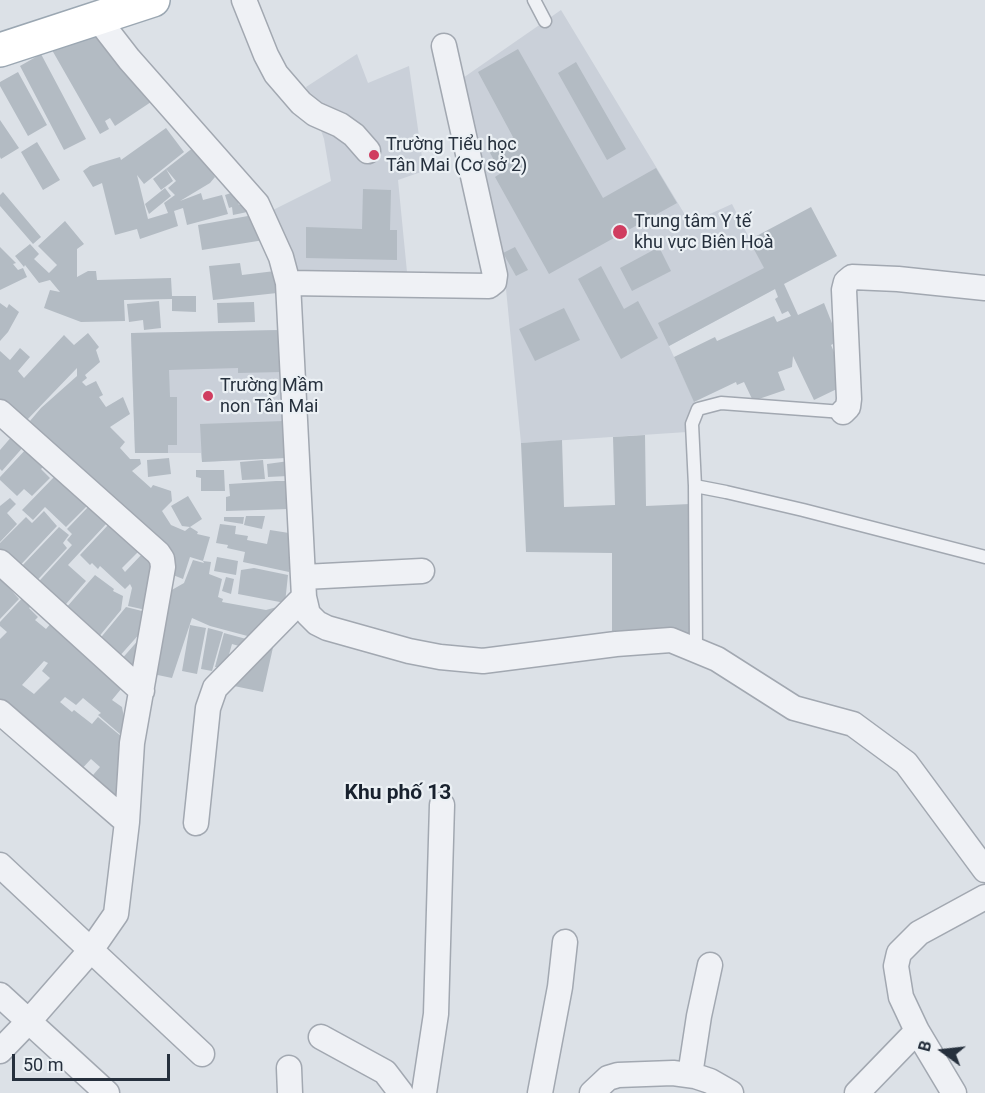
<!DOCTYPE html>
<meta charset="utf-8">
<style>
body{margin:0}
#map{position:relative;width:985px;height:1093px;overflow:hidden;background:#dce1e7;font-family:Roboto,sans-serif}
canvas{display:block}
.north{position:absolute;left:913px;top:1021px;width:60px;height:60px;-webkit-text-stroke:4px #ebf0f4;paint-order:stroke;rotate:285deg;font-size:16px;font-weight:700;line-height:24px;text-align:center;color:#26303d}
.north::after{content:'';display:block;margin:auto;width:21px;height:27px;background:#26303d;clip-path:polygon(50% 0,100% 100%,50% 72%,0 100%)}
.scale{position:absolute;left:12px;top:1054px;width:158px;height:27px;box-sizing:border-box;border:3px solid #26303d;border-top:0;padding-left:8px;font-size:18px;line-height:21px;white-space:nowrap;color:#26303d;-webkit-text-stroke:4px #ebf0f4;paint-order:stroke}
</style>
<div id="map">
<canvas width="985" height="1093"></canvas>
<div class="north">B</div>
<div class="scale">50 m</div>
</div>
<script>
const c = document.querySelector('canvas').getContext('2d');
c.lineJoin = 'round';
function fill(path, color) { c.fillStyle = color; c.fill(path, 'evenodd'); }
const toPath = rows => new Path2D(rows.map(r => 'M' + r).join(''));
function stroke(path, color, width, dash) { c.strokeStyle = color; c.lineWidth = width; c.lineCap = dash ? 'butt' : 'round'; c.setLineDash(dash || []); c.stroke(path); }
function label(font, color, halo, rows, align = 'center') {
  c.font = font + ' Roboto,sans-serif'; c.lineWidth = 4.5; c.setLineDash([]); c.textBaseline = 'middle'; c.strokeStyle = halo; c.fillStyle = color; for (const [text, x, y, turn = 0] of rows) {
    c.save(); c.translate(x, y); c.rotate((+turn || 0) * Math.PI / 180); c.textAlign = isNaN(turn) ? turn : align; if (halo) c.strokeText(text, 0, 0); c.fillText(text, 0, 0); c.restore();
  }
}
fill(toPath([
 [561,10,690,223,732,204,775,289,669,346,696,405,687,432,521,443,506,289,460,80],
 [357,54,368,83,409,66,424,171,398,180,407,272,291,270,271,211,331,181,324,139,306,87],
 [282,330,285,458,202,462,201,453,135,453,131,333]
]), '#cad0d9');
fill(toPath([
 [99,27,151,102,115,126,110,118,105,121,109,129,100,134,52,50],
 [518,49,603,198,656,168,677,203,549,274,495,177,501,173,489,151,513,137,478,72],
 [41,54,86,139,64,150,20,66],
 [576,62,626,149,607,160,558,73],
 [18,72,47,125,28,136,0,86,0,82],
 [0,120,19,148,1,159,0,157],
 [166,128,184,152,144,184,137,175,148,219,168,213,164,203,175,195,168,188,176,181,166,169,173,181,161,190,153,179,194,147,204,158,202,160,215,177,210,183,180,201,201,193,203,200,222,195,228,214,187,225,183,208,174,211,178,226,140,239,137,229,115,235,102,183,93,187,83,171,90,166,120,157,121,160],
 [37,142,60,180,43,190,21,152],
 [165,188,171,196,149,214,145,204],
 [363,189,391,190,390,230,397,230,397,260,306,258,306,227,362,229],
 [3,192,41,237,33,244,0,206,0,195],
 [234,192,239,205,250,203,252,211,233,215,232,207,229,208,225,195],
 [811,207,837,256,784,284,798,315,824,303,839,341,831,345,840,366,841,387,814,400,793,356,792,367,778,372,785,390,753,401,744,382,737,385,736,382,694,402,674,357,715,337,717,341,774,316,777,322,791,316,788,311,782,314,775,299,778,297,775,289,669,346,658,323,764,268,749,240],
 [259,214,264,240,202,250,198,225],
 [65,221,84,244,77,249,77,277,88,271,96,271,97,280,171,278,172,296,196,296,196,312,172,311,172,299,124,300,125,321,81,322,44,308,50,290,60,292,50,280,39,283,25,265,24,267,15,256,30,244,39,254,34,259,49,273,57,265,38,246],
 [0,247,16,263,13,264,18,270,23,268,27,277,0,290],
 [515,247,528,270,516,276,503,253],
 [659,247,671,271,632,291,620,268],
 [240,263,242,275,275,271,277,293,213,300,209,266],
 [601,266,624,309,638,301,658,338,621,359,578,279],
 [159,301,161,328,144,330,143,320,129,322,127,304],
 [254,302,255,322,218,323,217,303],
 [0,303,7,308,9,304,19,312,8,332,0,341],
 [564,308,580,340,535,361,519,329],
 [282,330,282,372,238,373,238,368,169,370,170,397,177,397,177,445,168,445,168,453,135,453,131,333],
 [88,333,99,347,96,350,100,362,85,375,87,378,82,382,86,386,96,381,103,395,99,397,106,407,123,397,130,414,110,427,125,442,120,448,130,459,140,459,141,464,132,471,151,488,153,485,171,491,172,501,162,511,171,525,185,531,190,527,198,532,197,534,210,537,203,561,190,557,183,579,168,573,174,555,126,514,130,511,104,488,102,491,61,449,58,452,24,428,41,408,77,376,77,368,26,421,0,407,0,351,10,360,20,348,30,357,18,371,24,378,64,335,74,345],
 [284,421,285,458,202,462,200,424],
 [13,435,25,445,2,471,0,469,0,450],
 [645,435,646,506,690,504,691,641,612,637,612,553,526,552,521,443,562,440,564,507,615,505,613,437],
 [27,448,45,465,41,469,50,478,32,496,24,489,17,496,0,480,0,477],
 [169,458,171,474,148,477,147,460],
 [263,460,265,479,242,480,240,462],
 [289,461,288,476,268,477,267,464],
 [196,470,224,470,225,491,201,491,201,478,196,477],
 [56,475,87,506,66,527,45,507,33,520,22,510],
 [276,481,289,481,289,509,226,511,226,497,230,496,229,484],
 [188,496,202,519,190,527,182,526,171,506],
 [10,498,16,504,7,513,17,524,0,542,0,506],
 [89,506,107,523,68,565,86,581,60,611,32,589,72,545,67,540,72,534,67,529],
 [44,511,57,526,13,573,0,560,0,543,26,517,32,523],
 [246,516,265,516,262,529,244,525],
 [224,517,244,517,243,524,224,521],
 [109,524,140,550,122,568,125,572,143,553,156,563,146,610,128,606,132,588,130,584,125,589,100,566,98,569,92,563,90,565,80,555],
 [220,524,236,526,235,534,248,536,247,540,267,544,270,530,289,533,289,572,243,562,245,552,227,548,228,545,216,543],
 [59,527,69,535,63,543,67,548,31,587,20,568],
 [217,557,238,561,236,575,214,571],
 [193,560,204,563,203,561,211,562,209,574,222,579,218,597,223,599,222,602,266,610,277,607,275,623,255,638,210,626,192,618,172,678,148,673,163,595,184,583],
 [254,568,288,575,285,603,238,594,241,570],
 [0,572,9,579,5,583,19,599,0,619],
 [95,575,114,589,113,591,123,596,121,610,97,639,83,626,85,623,76,615,73,617,65,609],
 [226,577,234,579,231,594,222,591],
 [26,594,35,602,29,608,38,617,35,620,46,629,52,622,126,683,112,700,122,707,126,728,120,734,98,715,101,713,83,698,76,705,65,697,60,702,72,712,74,710,92,724,98,717,122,737,120,799,114,806,87,782,100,767,91,759,78,773,0,704,0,639,7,632,0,626,0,622],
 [44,661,48,663,42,671,50,678,34,694,22,685],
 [126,607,150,613,142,631,117,659,98,641],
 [190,625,206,628,197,674,182,671],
 [208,628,223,632,212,671,201,669],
 [224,633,250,640,246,648,232,644,225,669,215,667],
 [141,637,144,654,131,670,120,661],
 [274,643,263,692,234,686,237,672]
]), '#b3bbc3');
const service = toPath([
 [534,0,545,21],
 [695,486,726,492,803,510,985,557],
 [696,651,695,486,692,424,698,409,721,403,843,412]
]);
const minor = toPath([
 [244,0,266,55,276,74,301,103,315,114,340,125,354,135,368,151],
 [98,19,129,59,257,204,281,257,288,283,304,597,308,614,317,623,327,628,409,651,440,657,483,661,616,644,671,640,717,659,794,708,853,724,906,763,985,870],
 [288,283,489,286,494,282,495,275,444,46],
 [0,412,158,553,162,559,163,567,132,743,127,822,116,914,91,950,29,1021,0,1051],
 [843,412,848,407,849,399,844,290,846,282,852,277,898,279,985,288],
 [0,562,142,691],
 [304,577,422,571],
 [0,712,127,822],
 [196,823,208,708,215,688,304,597],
 [0,865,202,1054],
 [0,995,107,1093],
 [321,1037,385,1072,401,1093],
 [289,1068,290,1093],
 [690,1075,699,1016,710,965],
 [424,1093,436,1014,442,805],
 [540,1093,560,987,565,942],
 [592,1093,608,1078,618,1075,673,1073,695,1076,710,1081,731,1093],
 [857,1093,917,1031],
 [954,1093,917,1031,901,997,896,966,899,953,919,933,985,897]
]);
const primary = toPath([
 [0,50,153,0]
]);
stroke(service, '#a2a8b1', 15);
stroke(minor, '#a2a8b1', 27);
stroke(primary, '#9ba7b2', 36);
stroke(service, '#eff1f5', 12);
stroke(minor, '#eff1f5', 24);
stroke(primary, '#fff', 33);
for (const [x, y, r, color] of [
 [374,155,6,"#d03d60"],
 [620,232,8,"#d03d60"],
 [208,396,6,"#d03d60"]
]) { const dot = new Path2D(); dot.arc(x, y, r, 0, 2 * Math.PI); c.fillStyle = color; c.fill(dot); stroke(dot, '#ebf0f4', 2); }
label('18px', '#26303d', '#ebf0f4', [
 ["Trường Tiểu học",386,145],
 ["Tân Mai (Cơ sở 2)",386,166],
 ["Trung tâm Y tế",634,222],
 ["khu vực Biên Hoà",634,243],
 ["Trường Mầm",220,386],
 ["non Tân Mai",220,407]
], 'left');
label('bold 21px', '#18212e', '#ebf0f4', [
 ["Khu phố 13",398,794]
]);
</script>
